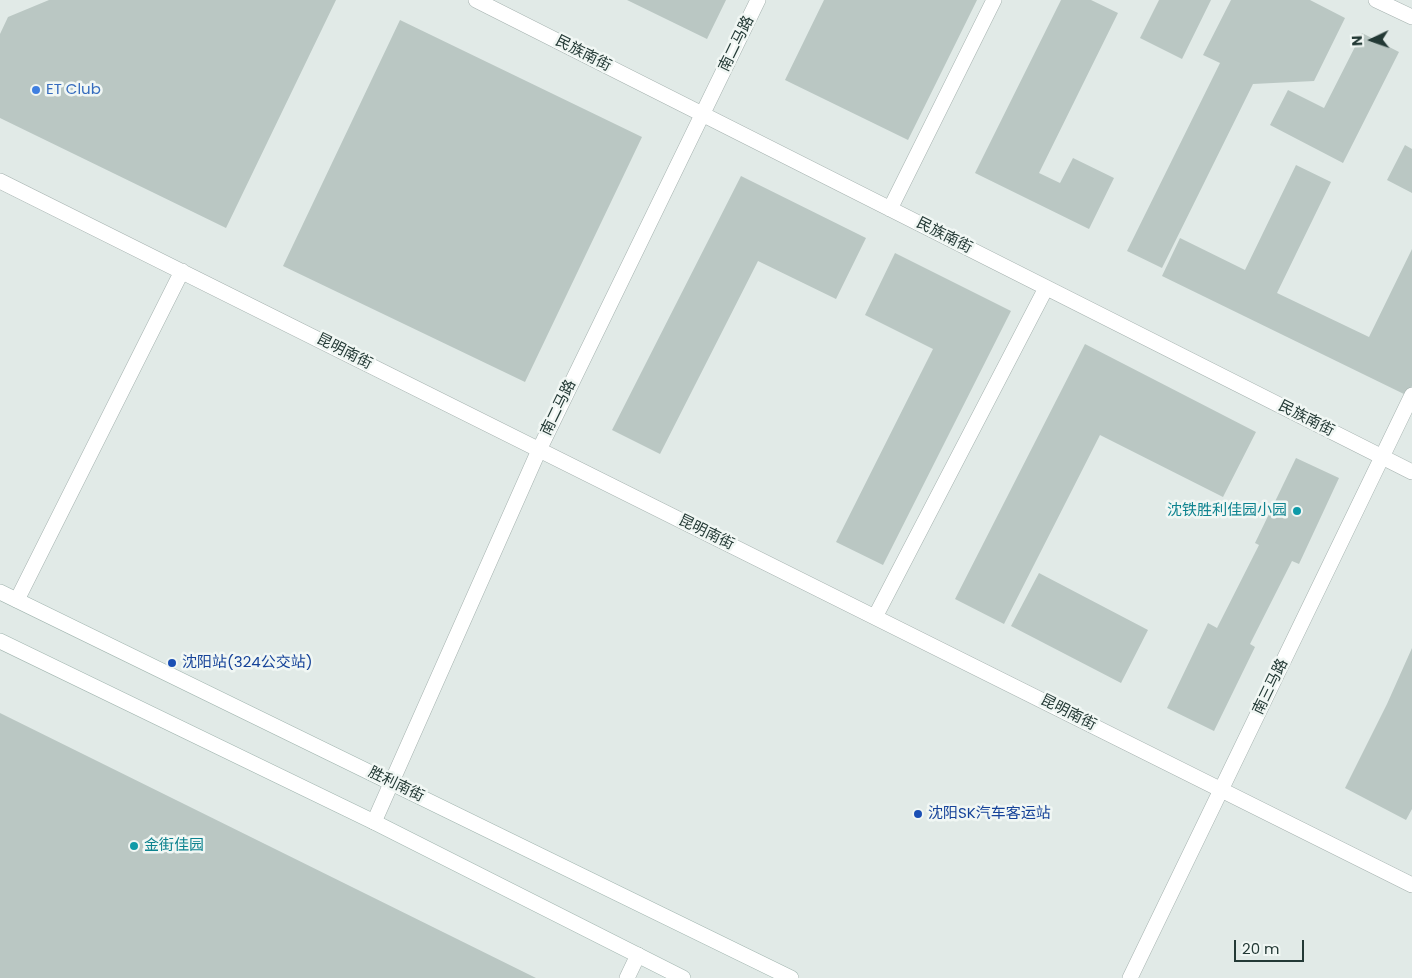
<!DOCTYPE html>
<meta charset="utf-8">
<style>
body{margin:0}
#map{position:relative;width:1412px;height:978px;overflow:hidden;background:#e1eae7;font-family:Poppins,sans-serif}
canvas{display:block}
.north{position:absolute;left:1347px;top:15px;width:50px;height:50px;-webkit-text-stroke:4px #f1f7f4;paint-order:stroke;rotate:267deg;font-size:14px;font-weight:700;line-height:20px;text-align:center;color:#233935}
.north::after{content:'';display:block;margin:auto;width:18px;height:22px;background:#233935;clip-path:polygon(50% 0,100% 100%,50% 72%,0 100%)}
.scale{position:absolute;left:1234px;top:940px;width:70px;height:22px;box-sizing:border-box;border:2px solid #233935;border-top:0;padding-left:6px;font-size:15px;line-height:18px;white-space:nowrap;color:#233935;-webkit-text-stroke:4px #f1f7f4;paint-order:stroke}
</style>
<div id="map">
<canvas width="1412" height="978"></canvas>
<div class="north">N</div>
<div class="scale">20 m</div>
</div>
<script>
const c = document.querySelector('canvas').getContext('2d');
c.lineJoin = 'round';
function fill(path, color) { c.fillStyle = color; c.fill(path, 'evenodd'); }
const toPath = rows => new Path2D(rows.map(r => 'M' + r).join(''));
function stroke(path, color, width, dash) { c.strokeStyle = color; c.lineWidth = width; c.lineCap = dash ? 'butt' : 'round'; c.setLineDash(dash || []); c.stroke(path); }
function label(font, color, halo, rows, align = 'center') {
  c.font = font + ' Poppins,"Noto Sans SC",sans-serif'; c.lineWidth = 5; c.setLineDash([]); c.textBaseline = 'middle'; c.strokeStyle = halo; c.fillStyle = color; for (const [text, x, y, turn = 0] of rows) {
    c.save(); c.translate(x, y); c.rotate((+turn || 0) * Math.PI / 180); c.textAlign = isNaN(turn) ? turn : align; if (halo) c.strokeText(text, 0, 0); c.fillText(text, 0, 0); c.restore();
  }
}
fill(toPath([
 [49,0,336,0,226,228,0,118,0,34,8,17],
 [627,0,726,0,707,39],
 [824,0,977,0,908,140,785,80],
 [1061,0,1091,0,1118,13,1039,173,1060,183,1073,158,1114,178,1089,229,975,173],
 [1159,0,1211,0,1182,59,1140,38],
 [1231,0,1310,0,1345,18,1314,81,1253,84,1162,268,1127,251,1220,63,1203,55],
 [400,20,642,137,525,382,283,266],
 [1362,33,1399,52,1343,163,1270,125,1288,90,1324,108],
 [1405,145,1412,149,1412,193,1387,180],
 [1296,165,1331,182,1277,293,1369,337,1412,249,1412,386,1408,396,1162,276,1180,238,1245,270],
 [741,176,866,238,836,299,758,261,660,454,612,430],
 [895,253,1011,311,883,565,836,542,933,349,865,315],
 [1085,344,1256,432,1223,497,1100,435,1004,624,955,599],
 [1296,458,1339,478,1299,564,1292,561,1250,644,1255,647,1214,731,1167,708,1208,623,1217,628,1259,545,1255,543],
 [1039,573,1148,630,1121,683,1011,626],
 [1412,648,1412,809,1406,820,1345,788,1387,704],
 [0,713,536,978,0,978]
]), '#bac7c3');
const minor = toPath([
 [476,0,1412,472],
 [1376,0,1412,17],
 [0,181,1412,885],
 [890,209,994,0],
 [17,600,182,271],
 [875,617,1046,288],
 [374,822,539,450,758,0],
 [627,978,638,955],
 [1130,978,1412,395]
]);
const secondary = toPath([
 [0,592,791,978],
 [0,641,374,822,683,978]
]);
stroke(minor, '#a4b1ae', 16);
stroke(secondary, '#a1b5af', 16);
stroke(minor, '#fff', 15);
stroke(secondary, '#fff', 15);
for (const [x, y, r, color] of [
 [36,90,5,"#3f7fe0"],
 [1297,511,5,"#0f9aa8"],
 [172,663,5,"#1a4fb4"],
 [918,814,5,"#1a4fb4"],
 [134,846,5,"#0f9aa8"]
]) { const dot = new Path2D(); dot.arc(x, y, r, 0, 2 * Math.PI); c.fillStyle = color; c.fill(dot); stroke(dot, '#f1f7f4', 2); }
label('15px', '#233935', '#f1f7f4', [
 ["南二马路",737,44,-64],
 ["民族南街",583,54,27],
 ["民族南街",944,236,27],
 ["昆明南街",344,352,27],
 ["南二马路",559,408,-64],
 ["民族南街",1306,419,27],
 ["昆明南街",706,533,26],
 ["南三马路",1271,687,-64],
 ["昆明南街",1068,713,27],
 ["胜利南街",396,785,26]
]);
label('15px', '#366cbe', '#f1f7f4', [
 ["ET Club",46,90]
], 'left');
label('15px', '#0d838f', '#f1f7f4', [
 ["沈铁胜利佳园小园",1287,511],
 ["金街佳园",144,846,"left"]
], 'right');
label('15px', '#164399', '#f1f7f4', [
 ["沈阳站(324公交站)",182,663],
 ["沈阳SK汽车客运站",928,814]
], 'left');
</script>
